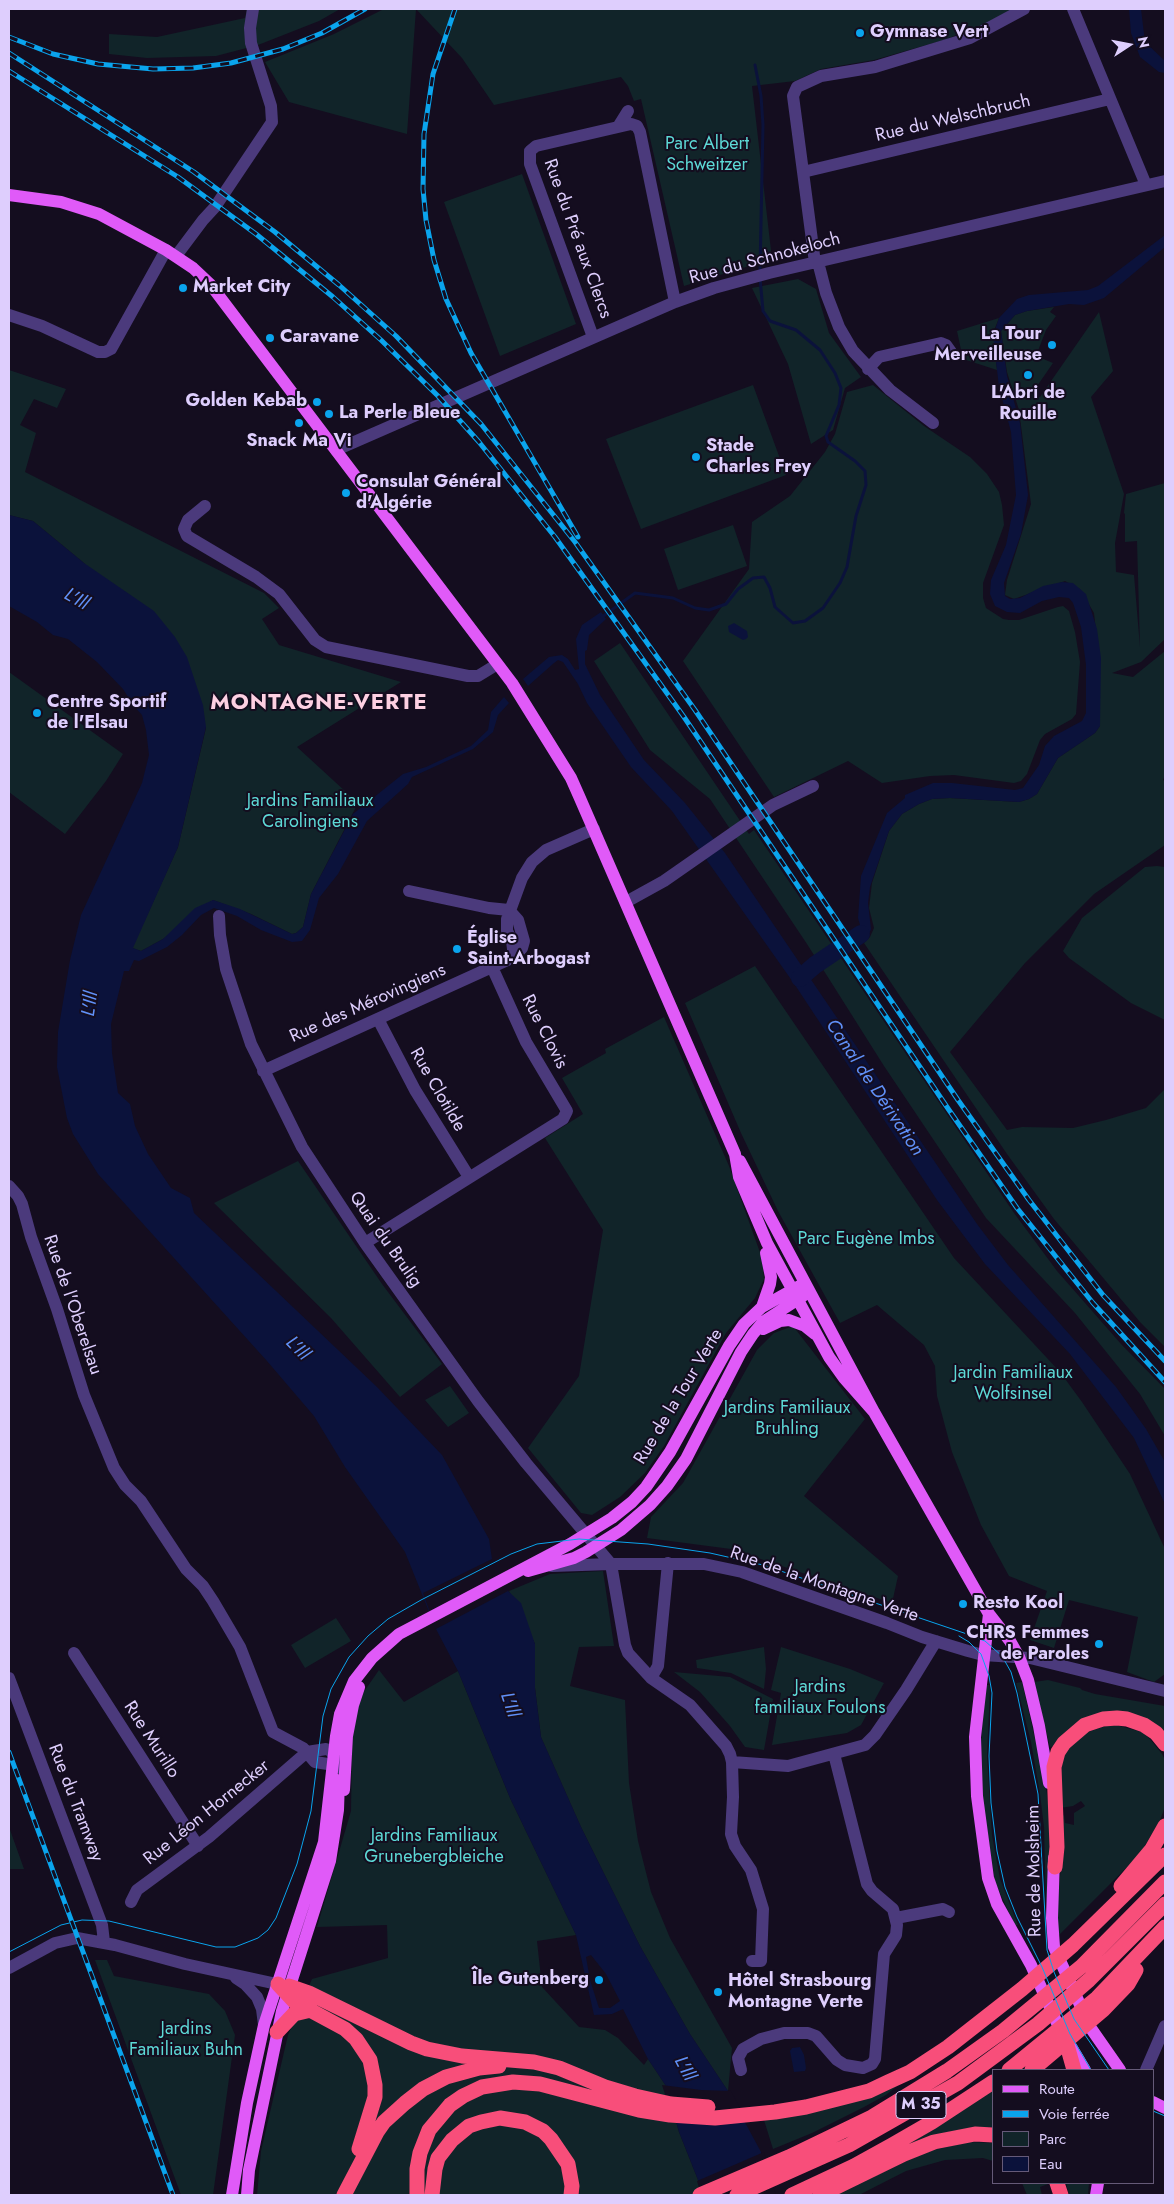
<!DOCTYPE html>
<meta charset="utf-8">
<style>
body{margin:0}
#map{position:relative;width:1174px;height:2204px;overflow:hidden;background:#140d1f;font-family:Jost,sans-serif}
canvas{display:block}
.frame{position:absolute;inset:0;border:10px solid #decefd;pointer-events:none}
.legend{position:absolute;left:992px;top:2069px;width:162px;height:115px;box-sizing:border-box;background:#140d1f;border:1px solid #655a78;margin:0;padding:6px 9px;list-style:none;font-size:15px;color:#decefd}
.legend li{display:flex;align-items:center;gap:10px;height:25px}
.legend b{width:25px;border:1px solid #655a78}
.north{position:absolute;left:1104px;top:20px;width:50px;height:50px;-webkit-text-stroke:4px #140d1f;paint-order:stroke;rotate:79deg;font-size:14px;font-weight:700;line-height:20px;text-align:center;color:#decefd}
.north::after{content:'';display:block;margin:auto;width:18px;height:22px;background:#decefd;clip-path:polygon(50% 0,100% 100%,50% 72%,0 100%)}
</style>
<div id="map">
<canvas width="1174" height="2204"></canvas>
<div class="frame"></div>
<ul class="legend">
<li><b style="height:6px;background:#e05af8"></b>Route</li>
<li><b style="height:6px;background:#0aa4ed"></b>Voie ferrée</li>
<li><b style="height:14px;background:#112429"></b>Parc</li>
<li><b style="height:14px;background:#0b123b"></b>Eau</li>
</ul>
<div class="north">N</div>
</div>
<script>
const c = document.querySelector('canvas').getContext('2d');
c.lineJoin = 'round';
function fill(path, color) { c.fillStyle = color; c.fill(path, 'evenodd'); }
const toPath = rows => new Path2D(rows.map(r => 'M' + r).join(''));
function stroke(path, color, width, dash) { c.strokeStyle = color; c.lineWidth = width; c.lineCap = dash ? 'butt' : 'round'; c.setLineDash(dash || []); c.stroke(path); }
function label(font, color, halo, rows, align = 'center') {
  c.font = font + ' Jost,sans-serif'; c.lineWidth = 4; c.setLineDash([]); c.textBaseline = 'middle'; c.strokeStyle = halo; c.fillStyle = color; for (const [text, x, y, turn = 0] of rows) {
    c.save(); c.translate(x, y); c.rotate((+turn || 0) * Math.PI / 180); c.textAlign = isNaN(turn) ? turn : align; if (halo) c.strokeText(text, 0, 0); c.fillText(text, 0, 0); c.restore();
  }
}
fill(toPath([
 [247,9,340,9,319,21,258,45,216,56,147,58,109,54,109,34,157,37,245,18],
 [384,9,416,9,407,134,289,102,265,62,334,34],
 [416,9,1012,9,989,22,944,40,874,60,821,69,795,81,752,86,772,259,684,286,641,99,634,101,628,86,621,77,494,105,462,58],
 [522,174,576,324,500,356,444,202],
 [798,279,816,289,829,333,861,377,845,388,833,430,811,444,788,364,752,288],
 [1054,307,1050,312,1056,316,1046,330,1036,356,1053,363,1033,392,1040,397,1099,312,1113,371,1091,397,1124,494,1115,543,1116,572,1134,575,1140,647,1137,541,1125,542,1125,514,1124,513,1126,494,1165,483,1165,639,1141,662,1112,673,1133,677,1165,651,1165,775,1163,780,1165,781,1165,845,1094,894,1025,963,950,1052,1007,1130,1022,1127,1073,1128,1106,1120,1146,1108,1165,1089,1165,1347,1140,1322,1054,1219,1007,1154,864,943,870,937,874,928,869,908,872,883,889,831,902,814,919,804,932,799,950,798,1019,802,1029,799,1037,794,1058,758,1095,733,1100,726,1100,668,1094,613,1080,589,1065,581,1014,599,1005,595,1007,580,1031,504,1019,410,1007,372,1001,331,1015,315,1027,311],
 [999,318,995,328,994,343,997,370,963,359,957,331],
 [9,370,66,389,57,408,34,399,20,425,36,433,25,472,264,593,279,608,262,619,279,645,401,682,297,747,358,803,311,894,303,927,296,933,292,934,251,914,213,900,163,939,141,951,132,948,178,847,206,728,84,563,33,521,9,515],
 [753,385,786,475,641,529,606,439],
 [873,385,924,426,970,457,987,474,999,492,1002,505,1004,525,983,583,983,598,986,608,1003,619,1009,620,1019,620,1058,607,1063,606,1069,611,1075,632,1080,662,1076,714,1072,719,1045,734,1040,740,1027,774,1021,781,1014,783,954,775,930,776,882,783,848,761,774,797,683,661,749,569,752,522,790,496,825,452,835,434,847,392],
 [733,525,747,566,678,590,664,549],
 [620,643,749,834,754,830,1014,1213,1057,1271,1121,1344,1165,1389,1165,1436,1140,1394,1075,1313,986,1218,884,1066,807,944,710,799,650,750,594,661],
 [9,672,123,754,106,781,65,834,9,792],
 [1157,866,1165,867,1165,1020,1131,1003,1069,958,1063,951,1082,918,1145,867],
 [755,966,954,1258,1060,1372,1082,1402,1130,1474,1165,1549,1165,1674,1154,1682,1127,1672,1138,1617,1069,1600,1054,1648,1030,1640,1047,1591,1009,1576,981,1525,952,1452,937,1396,935,1366,924,1345,877,1305,840,1323,778,1211,741,1133,685,1003],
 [664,1017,729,1166,762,1258,764,1279,755,1298,726,1333,664,1446,645,1473,620,1497,592,1515,581,1513,528,1448,579,1376,603,1230,545,1138,583,1114,562,1078,606,1053,605,1049],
 [298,1161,382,1284,442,1364,400,1397,331,1318,214,1203],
 [793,1326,865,1419,804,1496,898,1576,892,1603,731,1549,647,1538,651,1517,683,1483,757,1350,774,1333],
 [450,1386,469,1413,448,1427,425,1400],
 [603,1571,614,1646,579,1647,570,1686,625,1700,629,1783,638,1841,651,1892,670,1938,732,2048,728,2091,690,2034,640,1946,581,1827,541,1737,535,1688,535,1644,509,1591,550,1574],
 [336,1618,351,1641,305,1668,291,1645],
 [764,1647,766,1669,764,1689,731,1673,697,1668,696,1660],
 [781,1647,850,1669,884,1683,861,1725,847,1733,772,1745,781,1693,771,1690],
 [379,1670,404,1702,458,1671,510,1798,576,1935,537,1941,542,1987,579,2027,605,2030,618,2038,644,2065,648,2059,666,2086,679,2132,704,2195,257,2195,261,2151,288,2035,312,1979,388,1958,387,1925,317,1927,351,1811,352,1742,355,1714,363,1693],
 [674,1672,730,1677,773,1699,764,1750,745,1747,730,1726,700,1692],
 [1048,1680,1080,1688,1082,1690,1095,1694,1165,1706,1165,1734,1159,1726,1078,1722,1067,1731,1054,1746,1050,1747,1034,1682],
 [1022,1682,1046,1787,1049,1811,1050,1852,1046,1908,1044,1827,1040,1794,1031,1742,1016,1683],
 [984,1685,989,1685,990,1689,987,1756,992,1835,1000,1879,1018,1925,1015,1926,995,1882,983,1804,981,1747],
 [1116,1725,1142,1732,1150,1739,1162,1754,1165,1760,1165,1807,1160,1820,1140,1854,1057,1937,1057,1909,1061,1866,1059,1817,1064,1815,1065,1823,1074,1825,1074,1813,1085,1806,1081,1801,1073,1806,1060,1808,1056,1790,1064,1754,1081,1734,1106,1726],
 [9,1827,24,1869,9,1869],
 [95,1960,107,1960,114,1976,209,1994,225,2011,235,2035,213,2195,181,2195],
 [902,2082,886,2095,864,2107,812,2133,773,2149,764,2120],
 [993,2089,993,2127,974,2127,944,2133,900,2150],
 [968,2142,993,2143,993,2161,983,2158,945,2160,906,2171,859,2195,834,2195,928,2151],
 [1022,2183,1048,2183,1048,2184,1040,2187,1042,2195,1027,2195],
 [1066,2183,1089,2183,1088,2195,1069,2195]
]), '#112429');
fill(toPath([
 [1129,9,1141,9,1145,42,1165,61,1165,73,1159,72,1140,57,1131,33],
 [1165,235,1165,247,1104,298,1084,305,1069,304,1027,311,1015,315,1001,331,1007,376,1020,423,1028,495,1021,534,1004,583,1005,596,1010,599,1020,598,1043,586,1062,582,1073,583,1086,594,1097,629,1101,658,1100,726,1095,733,1058,758,1037,794,1029,799,1019,802,950,798,932,799,919,804,902,814,889,831,870,887,868,903,871,929,869,934,863,939,856,929,860,925,858,918,861,876,887,813,905,798,905,795,933,783,952,783,1015,790,1023,788,1039,765,1045,746,1054,736,1082,721,1086,713,1086,665,1081,627,1073,603,1069,598,1059,597,1042,601,1020,613,1007,612,995,606,990,594,991,580,1006,545,1016,495,1011,432,999,387,993,336,999,318,1017,299,1029,295,1088,290,1098,286],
 [9,515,33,521,84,563,154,611,175,637,187,657,203,705,206,727,178,847,133,948,141,951,163,939,195,908,213,900,240,909,292,934,296,933,303,927,311,894,353,814,403,774,426,767,471,746,488,730,491,712,504,697,509,703,498,715,493,732,473,749,412,777,408,784,367,821,338,874,319,898,310,930,302,941,292,942,261,930,237,916,214,908,201,915,182,935,167,947,139,961,134,960,129,971,124,971,111,1024,112,1053,118,1093,130,1104,135,1126,148,1154,171,1188,190,1198,194,1213,377,1387,442,1455,489,1539,492,1559,508,1591,521,1603,535,1644,535,1688,541,1737,581,1827,640,1946,690,2034,728,2091,761,2152,774,2195,704,2195,679,2132,666,2086,648,2059,623,2009,612,2014,594,2015,576,1935,510,1798,458,1671,436,1629,405,1552,345,1467,314,1416,267,1361,98,1174,73,1134,67,1118,57,1067,58,1032,70,960,81,915,142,783,149,755,146,730,142,715,133,705,123,689,97,662,68,639,53,635,37,622,9,606],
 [591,1955,606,1974,620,2001,610,2008,599,2008,590,1980,586,1957],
 [601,612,606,619,589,635,587,650,585,651,585,664,600,695,644,760,685,803,725,853,977,1224,1008,1265,1116,1387,1146,1429,1165,1462,1165,1504,1134,1438,1070,1354,985,1264,937,1200,795,985,672,811,631,767,587,703,578,684,563,662,558,660,554,663,528,686,523,679,549,657,562,655,568,659,575,670,579,669,576,639,582,625],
 [734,623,747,631,748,637,746,639,743,640,729,632,728,626],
 [800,2047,804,2055,806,2068,805,2071,794,2072,790,2051,792,2048]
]), '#0b123b');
fill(toPath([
 [492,1559,508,1591,436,1629,423,1593],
 [662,2085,701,2090,731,2091,747,2122,674,2122],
 [764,2152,776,2195,701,2195,697,2181]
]), '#140d1f');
stroke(toPath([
 [755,65,761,96,763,125,760,271],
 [602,617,635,593,673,598,695,608,709,610,726,604,738,589,753,578,764,577,770,588,775,607,793,623,805,621,823,608,840,583,847,567,856,516,866,485,865,471,855,461,828,442,826,436,839,405,841,388,835,373,820,350,796,330,770,321,763,311,760,278]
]), '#0b123b', 3);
stroke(toPath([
 [800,978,815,965,861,934]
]), '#0b123b', 18);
stroke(toPath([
 [1073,9,1146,185],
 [618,127,628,111],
 [803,172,1110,99],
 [176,256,203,220,215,207,272,122,271,106,251,43,250,28,253,9],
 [818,262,826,293,839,327,853,351,890,390,933,423],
 [815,263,793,96,797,87,821,76,875,67,970,38,1024,9],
 [9,315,42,326,98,352,105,352,111,349,166,250],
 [593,337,530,164,530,151,536,146,631,124,637,126,640,132,675,302],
 [868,369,879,357,941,343,946,345,951,352],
 [336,450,675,302,714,288,769,273,1165,181],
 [205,506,188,520,184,529,187,536,256,577,279,594,315,640,326,647,468,676,478,676,496,665],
 [409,891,489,908,509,910],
 [626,902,664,881,773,805,813,786],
 [219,916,220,935,226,969,251,1044,302,1147,365,1243,478,1401,526,1463,611,1564,704,1564,742,1572,887,1623,922,1637,968,1651,983,1655,1030,1658,1165,1691],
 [514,957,512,941,507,931,507,919,522,878,532,862,546,850,594,829],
 [378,1019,415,1090,469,1177],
 [263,1071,514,957,522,948,524,941,518,920,509,910],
 [9,1186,18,1196,22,1204,31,1237,57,1309,84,1395,114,1468,125,1485,141,1501,186,1569,203,1586,213,1601,240,1647,273,1732,303,1748,315,1762,334,1765,342,1769],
 [365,1243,563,1119,567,1111,526,1042,492,967],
 [552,1566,611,1564,625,1645,628,1653,651,1678,690,1705,726,1746,730,1754,732,1762,733,1797,731,1834,735,1846,751,1870,763,1909,761,1961,752,1961],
 [74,1653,198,1846],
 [9,1678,102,1925,104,1942],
 [651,1678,658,1666,668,1563],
 [732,1762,788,1766,865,1745,875,1735,906,1690,936,1641],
 [131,1902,137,1890,209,1837,307,1752,326,1749,331,1751,335,1758],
 [896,1918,943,1909,949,1912],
 [9,1968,55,1943,77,1938,115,1945,185,1964,286,1986],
 [236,1978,245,1984,257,1997,262,2009,264,2025],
 [741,2070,738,2058,743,2049,761,2039,784,2033,808,2033,816,2036,837,2060,845,2065,863,2068,872,2064,875,2059,884,1954,896,1935,897,1925,893,1909,872,1891,867,1884,834,1754],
 [1146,2070,1165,2026]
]), '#4b3a7c', 12);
stroke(toPath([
 [9,195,61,202,99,214,166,250,193,268,210,284,512,683,571,778,579,796,735,1154,739,1177,767,1243,829,1357,844,1378,874,1412],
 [740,1161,874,1412,989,1614,1010,1641,1019,1657,1028,1680,1039,1726,1049,1783],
 [762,1307,770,1284,771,1277,766,1253],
 [763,1329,780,1321,789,1320,805,1326,815,1334],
 [528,1571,574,1558,586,1552,621,1530,650,1505,667,1486,686,1459,741,1352,753,1334,763,1322,803,1296],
 [989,1614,975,1737,977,1796,988,1878,997,1904,1031,1965,1057,2023,1085,2070],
 [344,1790,347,1736,353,1705,359,1687],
 [1054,1858,1052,1918,1054,1947,1090,2027,1120,2070],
 [1153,2102,1165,2108],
 [232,2195,247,2103,264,2025,324,1842,336,1736,340,1714,354,1681,372,1658,399,1634,570,1544,612,1518,632,1502,646,1487,670,1452,729,1346,744,1324,762,1307,805,1283],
 [247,2195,249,2170,282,2011,330,1861,338,1810,339,1780],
 [1096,2195,1098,2183]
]), '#e05af8', 12);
stroke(toPath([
 [1055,1867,1057,1847,1054,1767,1058,1752,1064,1743,1085,1725,1103,1719,1117,1718,1127,1719,1144,1725,1156,1733,1165,1744],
 [1121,1886,1152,1849,1165,1826],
 [278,1984,295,2002,345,2029,356,2039,370,2060,375,2085,375,2097,359,2149],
 [289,1986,309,1993,411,2043,427,2049,462,2056,534,2062,559,2068,605,2087,635,2096,671,2104,708,2107],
 [277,2032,294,2014,311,2010],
 [1065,2038,1074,2070],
 [1009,2070,1097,1998,1165,1927],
 [1032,2070,1103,2010,1128,1984,1136,1970],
 [1057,2183,1061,2195],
 [344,2195,377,2132,384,2122,405,2103,423,2089,446,2077,479,2068,499,2066],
 [417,2195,417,2169,420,2153,429,2130,450,2105,463,2096,482,2087,513,2082,540,2084,639,2110,670,2115,715,2118,775,2112,806,2107,869,2091,888,2082,910,2072,948,2047,1022,1989,1073,1945,1165,1855],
 [432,2195,435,2169,438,2158,452,2140,469,2126,481,2122,500,2118,525,2122,543,2131,551,2139,568,2164,572,2186,571,2195],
 [700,2195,789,2157,872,2117,947,2071,1003,2031,1082,1966,1165,1882],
 [737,2195,849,2145,958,2083,1038,2024,1089,1980,1165,1904],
 [792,2195,854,2166,892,2145,932,2122,993,2082],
 [820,2195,904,2154,934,2142,975,2134,993,2135]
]), '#f84e7a', 15);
stroke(toPath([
 [959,1636,969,1642,981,1654,989,1676,992,1693,989,1756,991,1803,997,1851,1005,1887,1017,1917,1042,1967,1070,2034,1091,2070],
 [9,1952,61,1925,82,1920,109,1921,216,1947,235,1947,258,1938,268,1930,276,1918,297,1864,311,1811,323,1716,331,1689,349,1657,368,1636,388,1619,421,1600,511,1554,537,1544,579,1539,648,1544,710,1553,763,1565,964,1633,985,1641,1002,1656,1011,1672,1017,1693,1038,1794,1047,1950,1054,1972,1074,2019,1109,2070],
 [1153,2111,1165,2116]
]), '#0aa4ed', 1);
const rail = toPath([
 [455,9,433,74,424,134,423,189,426,220,434,260,446,299,471,353,578,537],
 [9,37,53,54,98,64,153,69,193,68,231,63,283,49,322,33,365,9],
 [9,53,194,172,275,232,339,285,396,336,481,424,575,542,695,710,958,1100,1029,1200,1103,1295,1165,1361],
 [9,71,178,177,256,234,333,297,381,340,438,396,479,442,555,537,684,717,949,1110,1017,1208,1093,1303,1165,1382],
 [9,1752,173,2195]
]);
stroke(rail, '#0aa4ed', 5);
stroke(rail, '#140d1f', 3, [9]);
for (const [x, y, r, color] of [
 [860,33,5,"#0aa4ed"],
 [183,288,5,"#0aa4ed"],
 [270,338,5,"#0aa4ed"],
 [1052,345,5,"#0aa4ed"],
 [1028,375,5,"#0aa4ed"],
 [317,402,5,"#0aa4ed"],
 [329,414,5,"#0aa4ed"],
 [299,423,5,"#0aa4ed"],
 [696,457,5,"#0aa4ed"],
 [346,493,5,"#0aa4ed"],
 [37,713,5,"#0aa4ed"],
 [457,949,5,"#0aa4ed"],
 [963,1604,5,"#0aa4ed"],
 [1099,1644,5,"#0aa4ed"],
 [599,1980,5,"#0aa4ed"],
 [718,1992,5,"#0aa4ed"]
]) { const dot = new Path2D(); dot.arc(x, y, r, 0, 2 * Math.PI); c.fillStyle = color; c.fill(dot); stroke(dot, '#140d1f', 2); }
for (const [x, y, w] of [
 [921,2105,50]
]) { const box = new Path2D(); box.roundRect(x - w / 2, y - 13.5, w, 27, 4); c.fillStyle = '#140d1f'; c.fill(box); stroke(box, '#decefd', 1); }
label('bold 16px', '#decefd', null, [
 ["M 35",921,2105]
]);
label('bold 18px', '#decefd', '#140d1f', [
 ["Gymnase Vert",870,33],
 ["Market City",193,288],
 ["La Tour",1042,335,"right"],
 ["Merveilleuse",1042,356,"right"],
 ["Caravane",280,338],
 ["L'Abri de",1028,394,"center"],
 ["Rouille",1028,415,"center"],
 ["Golden Kebab",307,402,"right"],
 ["La Perle Bleue",339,414],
 ["Snack Ma Vi",299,442,"center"],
 ["Stade",706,447],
 ["Charles Frey",706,468],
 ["Consulat Général",356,483],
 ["d'Algérie",356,504],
 ["Centre Sportif",47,703],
 ["de l'Elsau",47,724],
 ["Église",467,939],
 ["Saint-Arbogast",467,960],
 ["Resto Kool",973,1604],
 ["CHRS Femmes",1089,1634,"right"],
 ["de Paroles",1089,1655,"right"],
 ["Île Gutenberg",589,1980,"right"],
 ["Hôtel Strasbourg",728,1982],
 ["Montagne Verte",728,2003]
], 'left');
label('18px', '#decefd', '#140d1f', [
 ["Rue du Welschbruch",953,119,-13],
 ["Rue du Pré aux Clercs",577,239,70],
 ["Rue du Schnokeloch",765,259,-15],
 ["Rue des Mérovingiens",368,1004,-24],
 ["Rue Clovis",544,1032,63],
 ["Rue Clotilde",437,1090,60],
 ["Quai du Brulig",385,1240,55],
 ["Rue de l'Oberelsau",72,1305,71],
 ["Rue de la Tour Verte",679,1397,-59],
 ["Rue de la Montagne Verte",824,1585,19],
 ["Rue Murillo",151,1740,57],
 ["Rue du Tramway",75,1803,69],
 ["Rue Léon Hornecker",207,1813,-39],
 ["Rue de Molsheim",1035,1871,-91]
]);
label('18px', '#5dd9d6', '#140d1f', [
 ["Parc Albert",707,145],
 ["Schweitzer",707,166],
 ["Jardins Familiaux",310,802],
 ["Carolingiens",310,823],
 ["Parc Eugène Imbs",866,1240],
 ["Jardin Familiaux",1013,1374],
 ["Wolfsinsel",1013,1395],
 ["Jardins Familiaux",787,1409],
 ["Bruhling",787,1430],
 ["Jardins",820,1688],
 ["familiaux Foulons",820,1709],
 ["Jardins Familiaux",434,1837],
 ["Grunebergbleiche",434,1858],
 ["Jardins",186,2030],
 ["Familiaux Buhn",186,2051]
]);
label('italic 19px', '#6090f8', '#140d1f', [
 ["L'Ill",76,600,30],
 ["L'Ill",91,1004,-82],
 ["Canal de Dérivation",874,1088,56],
 ["L'Ill",297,1349,46],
 ["L'Ill",509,1705,72],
 ["L'Ill",684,2069,62]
]);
c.letterSpacing = '1px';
label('bold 22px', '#fdd0e2', '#140d1f', [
 ["MONTAGNE-VERTE",319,704]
]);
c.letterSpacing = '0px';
</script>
